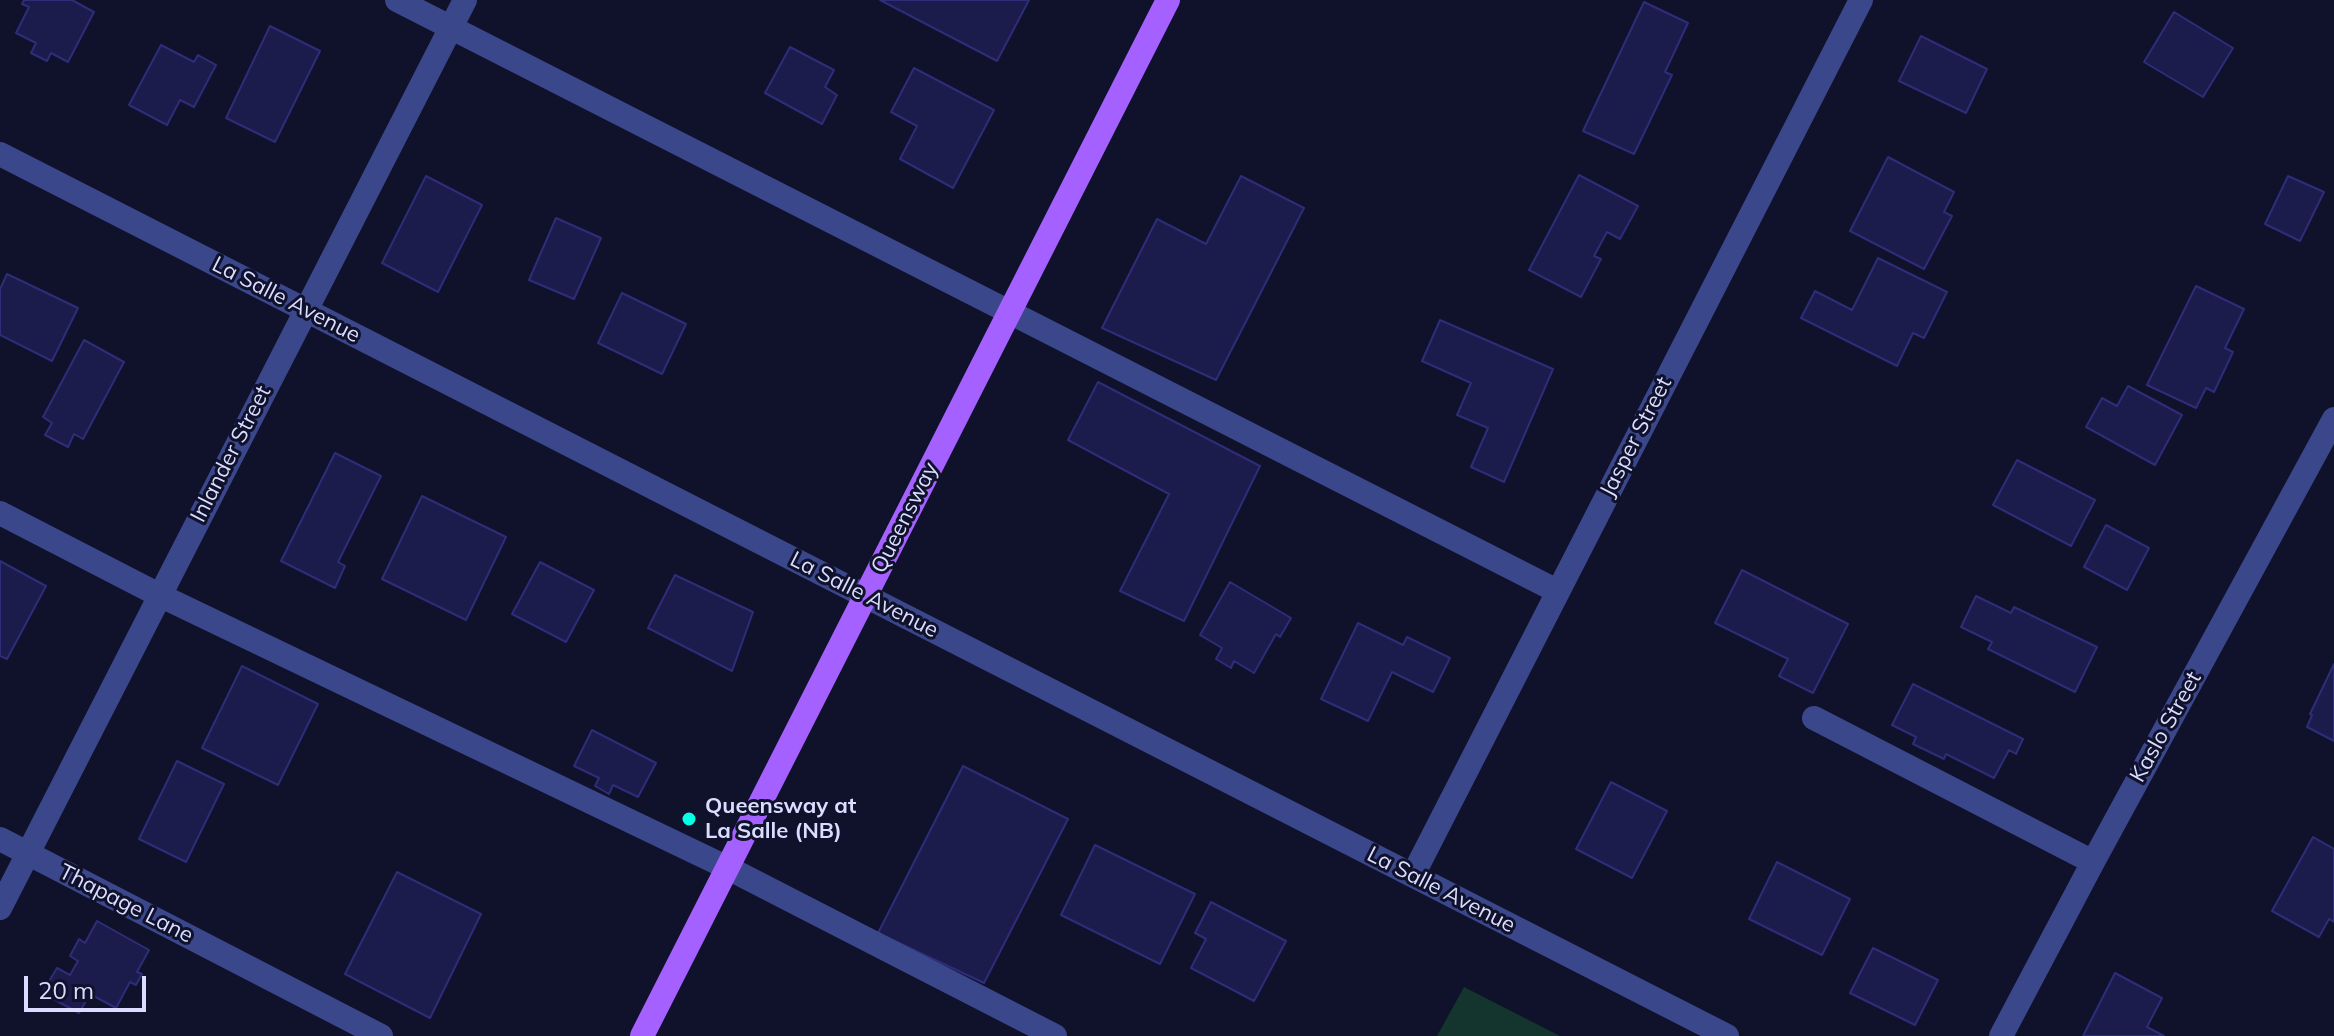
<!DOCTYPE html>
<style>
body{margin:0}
#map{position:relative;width:2334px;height:1036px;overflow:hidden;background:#10112b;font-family:Mulish,sans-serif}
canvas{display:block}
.scale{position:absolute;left:24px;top:976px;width:122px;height:36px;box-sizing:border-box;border:4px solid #daddff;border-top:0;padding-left:10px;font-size:24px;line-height:28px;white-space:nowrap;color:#daddff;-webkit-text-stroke:6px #10112b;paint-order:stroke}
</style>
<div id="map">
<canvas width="2334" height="1036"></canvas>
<div class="scale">20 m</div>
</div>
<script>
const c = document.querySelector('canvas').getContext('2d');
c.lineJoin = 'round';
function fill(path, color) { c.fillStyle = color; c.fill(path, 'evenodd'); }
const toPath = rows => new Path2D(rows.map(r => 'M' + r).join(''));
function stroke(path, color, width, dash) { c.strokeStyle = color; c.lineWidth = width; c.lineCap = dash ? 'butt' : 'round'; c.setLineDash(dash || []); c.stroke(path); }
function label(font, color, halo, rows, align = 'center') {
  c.font = font + ' Mulish,sans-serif'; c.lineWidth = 6; c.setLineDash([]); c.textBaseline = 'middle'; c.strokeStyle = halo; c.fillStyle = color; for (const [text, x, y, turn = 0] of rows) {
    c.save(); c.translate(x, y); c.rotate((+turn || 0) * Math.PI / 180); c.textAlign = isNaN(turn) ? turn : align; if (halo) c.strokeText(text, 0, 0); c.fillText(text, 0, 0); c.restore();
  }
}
fill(toPath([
 [1464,987,1560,1036,1437,1036]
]), '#13352d');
const building = toPath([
 [24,0,72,0,94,12,68,62,51,53,47,61,31,53,36,43,16,33,29,7,22,4,24,0],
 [880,0,1029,0,997,61,880,0],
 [1644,2,1688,23,1665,72,1672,75,1634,154,1583,131,1644,2],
 [2174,12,2233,48,2203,97,2144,62,2174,12],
 [270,26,320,51,275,142,226,118,270,26],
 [1921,36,1987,69,1966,113,1899,81,1921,36],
 [161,45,194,62,198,55,216,65,194,107,180,100,167,125,129,105,161,45],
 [790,47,834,70,825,87,837,95,822,124,765,93,790,47],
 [914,68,994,110,953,188,900,159,917,126,891,112,914,68],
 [1888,157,1954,192,1944,212,1952,216,1924,269,1850,231,1888,157],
 [1579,175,1638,206,1620,239,1607,232,1594,256,1601,259,1581,297,1529,270,1579,175],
 [426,176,482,205,438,292,382,263,426,176],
 [1241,176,1304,208,1216,380,1102,328,1157,219,1206,244,1241,176],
 [2288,176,2324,192,2300,241,2265,224,2288,176],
 [556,218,601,238,574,299,529,280,556,218],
 [1878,258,1947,292,1924,338,1913,333,1897,366,1801,318,1815,291,1852,310,1878,258],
 [7,274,78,308,52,361,0,335,0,289,7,274],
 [2196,286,2244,309,2225,348,2233,352,2214,392,2206,388,2196,408,2147,385,2196,286],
 [622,293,686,324,662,374,598,343,622,293],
 [1440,320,1553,369,1504,482,1471,467,1488,428,1457,415,1471,383,1422,361,1440,320],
 [84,340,124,362,83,439,74,434,68,447,45,435,52,423,43,417,84,340],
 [1098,382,1260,466,1184,621,1120,591,1169,494,1068,440,1098,382],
 [2128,386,2182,415,2155,465,2086,427,2102,398,2117,406,2128,386],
 [335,453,381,476,338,562,345,566,335,588,281,561,335,453],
 [2017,460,2095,500,2071,546,1993,505,2017,460],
 [422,496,506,537,466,620,382,579,422,496],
 [2106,525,2149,548,2127,590,2084,567,2106,525],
 [0,561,46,586,7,659,0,656,0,561],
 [540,562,594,590,566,642,512,614,540,562],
 [1742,570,1848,624,1813,693,1779,676,1788,659,1715,623,1742,570],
 [675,575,753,612,732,671,648,628,675,575],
 [1230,582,1291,618,1280,637,1276,634,1254,673,1234,661,1231,668,1216,659,1222,648,1200,635,1230,582],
 [1976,596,2011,613,2014,607,2097,647,2075,692,1988,649,1992,642,1961,627,1976,596],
 [1358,623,1403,645,1407,637,1450,658,1433,692,1392,672,1368,721,1321,699,1358,623],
 [2334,664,2334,741,2307,727,2312,715,2310,714,2334,664],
 [242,666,318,704,278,785,202,748,242,666],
 [1913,684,2023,739,2016,754,2009,750,1994,778,1946,754,1944,759,1913,744,1916,737,1892,725,1913,684],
 [592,730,656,763,638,797,613,785,609,794,595,786,599,778,574,766,592,730],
 [177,761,224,784,186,862,139,839,177,761],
 [963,766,1068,819,984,983,878,933,963,766],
 [1611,782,1667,811,1632,878,1576,849,1611,782],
 [2313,837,2334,849,2334,922,2329,919,2319,937,2272,911,2313,837],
 [1095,845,1195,894,1160,964,1061,915,1095,845],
 [1777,862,1850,899,1822,955,1749,919,1777,862],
 [397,872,481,914,430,1018,345,974,397,872],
 [1211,902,1286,941,1254,1001,1191,968,1206,939,1195,933,1211,902],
 [97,921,149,950,137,972,142,974,136,985,130,982,116,1008,90,994,79,1013,42,993,57,968,70,975,78,961,70,956,79,939,85,943,97,921],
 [1873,948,1938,980,1915,1025,1850,993,1873,948],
 [2115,973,2162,998,2147,1027,2164,1036,2083,1036,2115,973]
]);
fill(building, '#1c1c4c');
stroke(building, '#2d2d79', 2);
stroke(toPath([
 [397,0,1557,591],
 [0,154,1727,1036],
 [0,513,159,595,728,868,1055,1036],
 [1814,718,2093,862],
 [0,839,381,1036],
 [1413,875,1861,0],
 [0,908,465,0],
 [2001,1036,2093,862,2334,419]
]), '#3a478b', 24);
stroke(toPath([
 [642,1036,1168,0]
]), '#a561ff', 24);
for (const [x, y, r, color] of [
 [689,819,8,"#06ffe7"]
]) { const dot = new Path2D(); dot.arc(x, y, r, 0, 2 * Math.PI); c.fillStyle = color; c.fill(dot); stroke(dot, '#10112b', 3); }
label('22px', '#daddff', '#10112b', [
 ["La Salle Avenue",286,300,27],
 ["Jasper Street",1636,437,-63],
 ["Inlander Street",231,454,-63],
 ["Queensway",905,518,-63],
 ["La Salle Avenue",864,595,27],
 ["Kaslo Street",2166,727,-61],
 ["La Salle Avenue",1441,890,27],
 ["Thapage Lane",126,904,27]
]);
label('bold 22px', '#daddff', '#10112b', [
 ["Queensway at",705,806],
 ["La Salle (NB)",705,831]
], 'left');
</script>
